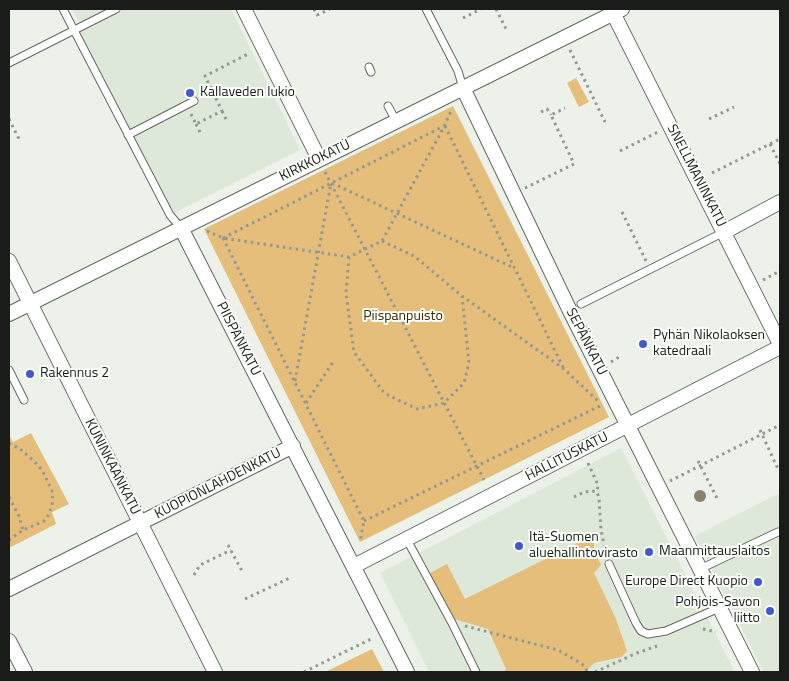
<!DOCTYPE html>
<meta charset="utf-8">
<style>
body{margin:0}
#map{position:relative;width:789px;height:681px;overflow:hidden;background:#ecf2ea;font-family:"Titillium Web",sans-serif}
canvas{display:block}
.frame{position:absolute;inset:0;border:10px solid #1a1c19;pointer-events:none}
</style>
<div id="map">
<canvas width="789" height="681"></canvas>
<div class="frame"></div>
</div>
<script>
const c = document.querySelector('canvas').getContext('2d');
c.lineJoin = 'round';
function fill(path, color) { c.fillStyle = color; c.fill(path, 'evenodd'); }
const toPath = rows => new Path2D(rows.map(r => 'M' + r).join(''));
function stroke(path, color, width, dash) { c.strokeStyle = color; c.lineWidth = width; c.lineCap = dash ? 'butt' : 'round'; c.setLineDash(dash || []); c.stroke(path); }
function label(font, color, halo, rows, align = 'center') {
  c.font = font + ' "Titillium Web",sans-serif'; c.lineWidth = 4; c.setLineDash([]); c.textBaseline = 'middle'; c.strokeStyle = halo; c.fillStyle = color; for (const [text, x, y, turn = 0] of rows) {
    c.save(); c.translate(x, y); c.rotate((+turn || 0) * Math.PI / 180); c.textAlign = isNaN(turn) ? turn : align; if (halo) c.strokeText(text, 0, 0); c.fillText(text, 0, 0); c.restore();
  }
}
fill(toPath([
 [72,9,113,9,80,25],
 [116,9,231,9,300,150,170,215,74,30],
 [621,448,735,672,429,672,380,573],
 [780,493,780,672,764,672,695,536]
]), '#dee8d9');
fill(toPath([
 [576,78,589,102,579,107,567,83],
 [453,106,609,417,360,542,204,229],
 [31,433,69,504,52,512,56,524,9,548,9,434,13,442],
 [594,535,594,550,601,565,594,573,616,619,627,651,621,657,594,663,585,672,504,672,506,669,488,629,451,618,428,574,447,564,465,599],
 [372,649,384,672,325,672]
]), '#e4be7a');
const lane = toPath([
 [63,9,170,215,181,228],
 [426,9,458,71,463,88],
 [9,63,116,9],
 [369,67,371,72],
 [388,106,396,121],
 [128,135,194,101],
 [581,304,724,232],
 [9,370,24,400],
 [406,538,452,623,476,672],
 [609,564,636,623,641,631,648,634,666,631,719,608],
 [700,569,778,532]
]);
const street = toPath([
 [244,9,319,159],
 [611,9,780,344],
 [463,88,570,311,752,672],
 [181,228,407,672],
 [724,232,780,202],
 [9,261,215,672],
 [9,314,622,9],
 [354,566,780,347],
 [9,589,293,446],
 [9,641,25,672]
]);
stroke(lane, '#636861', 9);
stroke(street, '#636861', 16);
stroke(toPath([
 [314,9,317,15,330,9],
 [496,9,507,31],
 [463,18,481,9],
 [570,50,605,122],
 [222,111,227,121],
 [541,112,547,109,551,115],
 [191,114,196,124,222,111,205,76,250,53],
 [9,119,20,141],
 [709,119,734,107],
 [196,124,201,134],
 [445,126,563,367],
 [770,144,780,164],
 [620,151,658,132],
 [325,172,484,480],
 [712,173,780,139],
 [332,183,514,268],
 [525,188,574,164,551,115,565,108],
 [622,212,646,261],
 [207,231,223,238,349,257,365,249,382,241,445,125,451,111],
 [223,238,364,521,360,542],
 [223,238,444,126],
 [382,241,414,256,462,296,564,369,598,401],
 [349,257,346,293,354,352,384,393,417,409,444,403,464,383,469,363,462,296],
 [763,280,780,271],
 [611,362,619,357],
 [295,381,331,183],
 [306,403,333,362],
 [760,430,778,469],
 [9,443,20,449,33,460,42,470,53,493,52,506,48,516,44,521,23,530,9,540],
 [698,461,718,500],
 [588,463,598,485,597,492],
 [670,481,780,425],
 [9,497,19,516,23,530],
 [574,497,584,492,592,491,597,492,599,498,601,530,606,554],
 [364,521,602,405],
 [228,545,243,573],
 [194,575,200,565,231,550],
 [245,599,290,578],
 [465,626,558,650,582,664,588,672],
 [703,629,716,632],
 [304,672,373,638],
 [595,672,637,653,657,646]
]), '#949892', 3, [2.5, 4]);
stroke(lane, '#fff', 7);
stroke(street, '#fff', 14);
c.fillStyle = '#8a836a';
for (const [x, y] of [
 [700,496]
]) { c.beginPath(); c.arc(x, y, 6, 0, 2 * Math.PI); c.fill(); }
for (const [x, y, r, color] of [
 [190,93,5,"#4258cc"],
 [643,344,5,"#4258cc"],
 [30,374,5,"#4258cc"],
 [519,546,5,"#4258cc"],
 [649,552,5,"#4258cc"],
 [758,582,5,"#4258cc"],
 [770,611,5,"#4258cc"]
]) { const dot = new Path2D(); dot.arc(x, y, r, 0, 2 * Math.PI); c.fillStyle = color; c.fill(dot); stroke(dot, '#fbfffa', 2); }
label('14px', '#1a1c19', '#fbfffa', [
 ["Kallaveden lukio",200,93],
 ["Pyhän Nikolaoksen",653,336],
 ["katedraali",653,352],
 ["Rakennus 2",40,374],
 ["Itä-Suomen",529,538],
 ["aluehallintovirasto",529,554],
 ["Maanmittauslaitos",659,552],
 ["Europe Direct Kuopio",748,582,"right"],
 ["Pohjois-Savon",760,603,"right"],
 ["liitto",760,619,"right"]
], 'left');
label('14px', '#1a1c19', '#fbfffa', [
 ["KIRKKOKATU",315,161,-26],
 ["SNELLMANINKATU",696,176,63],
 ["PIISPANKATU",238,339,63],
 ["SEPÄNKATU",586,342,63],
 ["HALLITUSKATU",567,457,-27],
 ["KUNINKAANKATU",112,467,63],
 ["KUOPIONLAHDENKATU",218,484,-27]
]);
label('14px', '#3a2802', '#fbfffa', [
 ["Piispanpuisto",403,317]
]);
</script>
